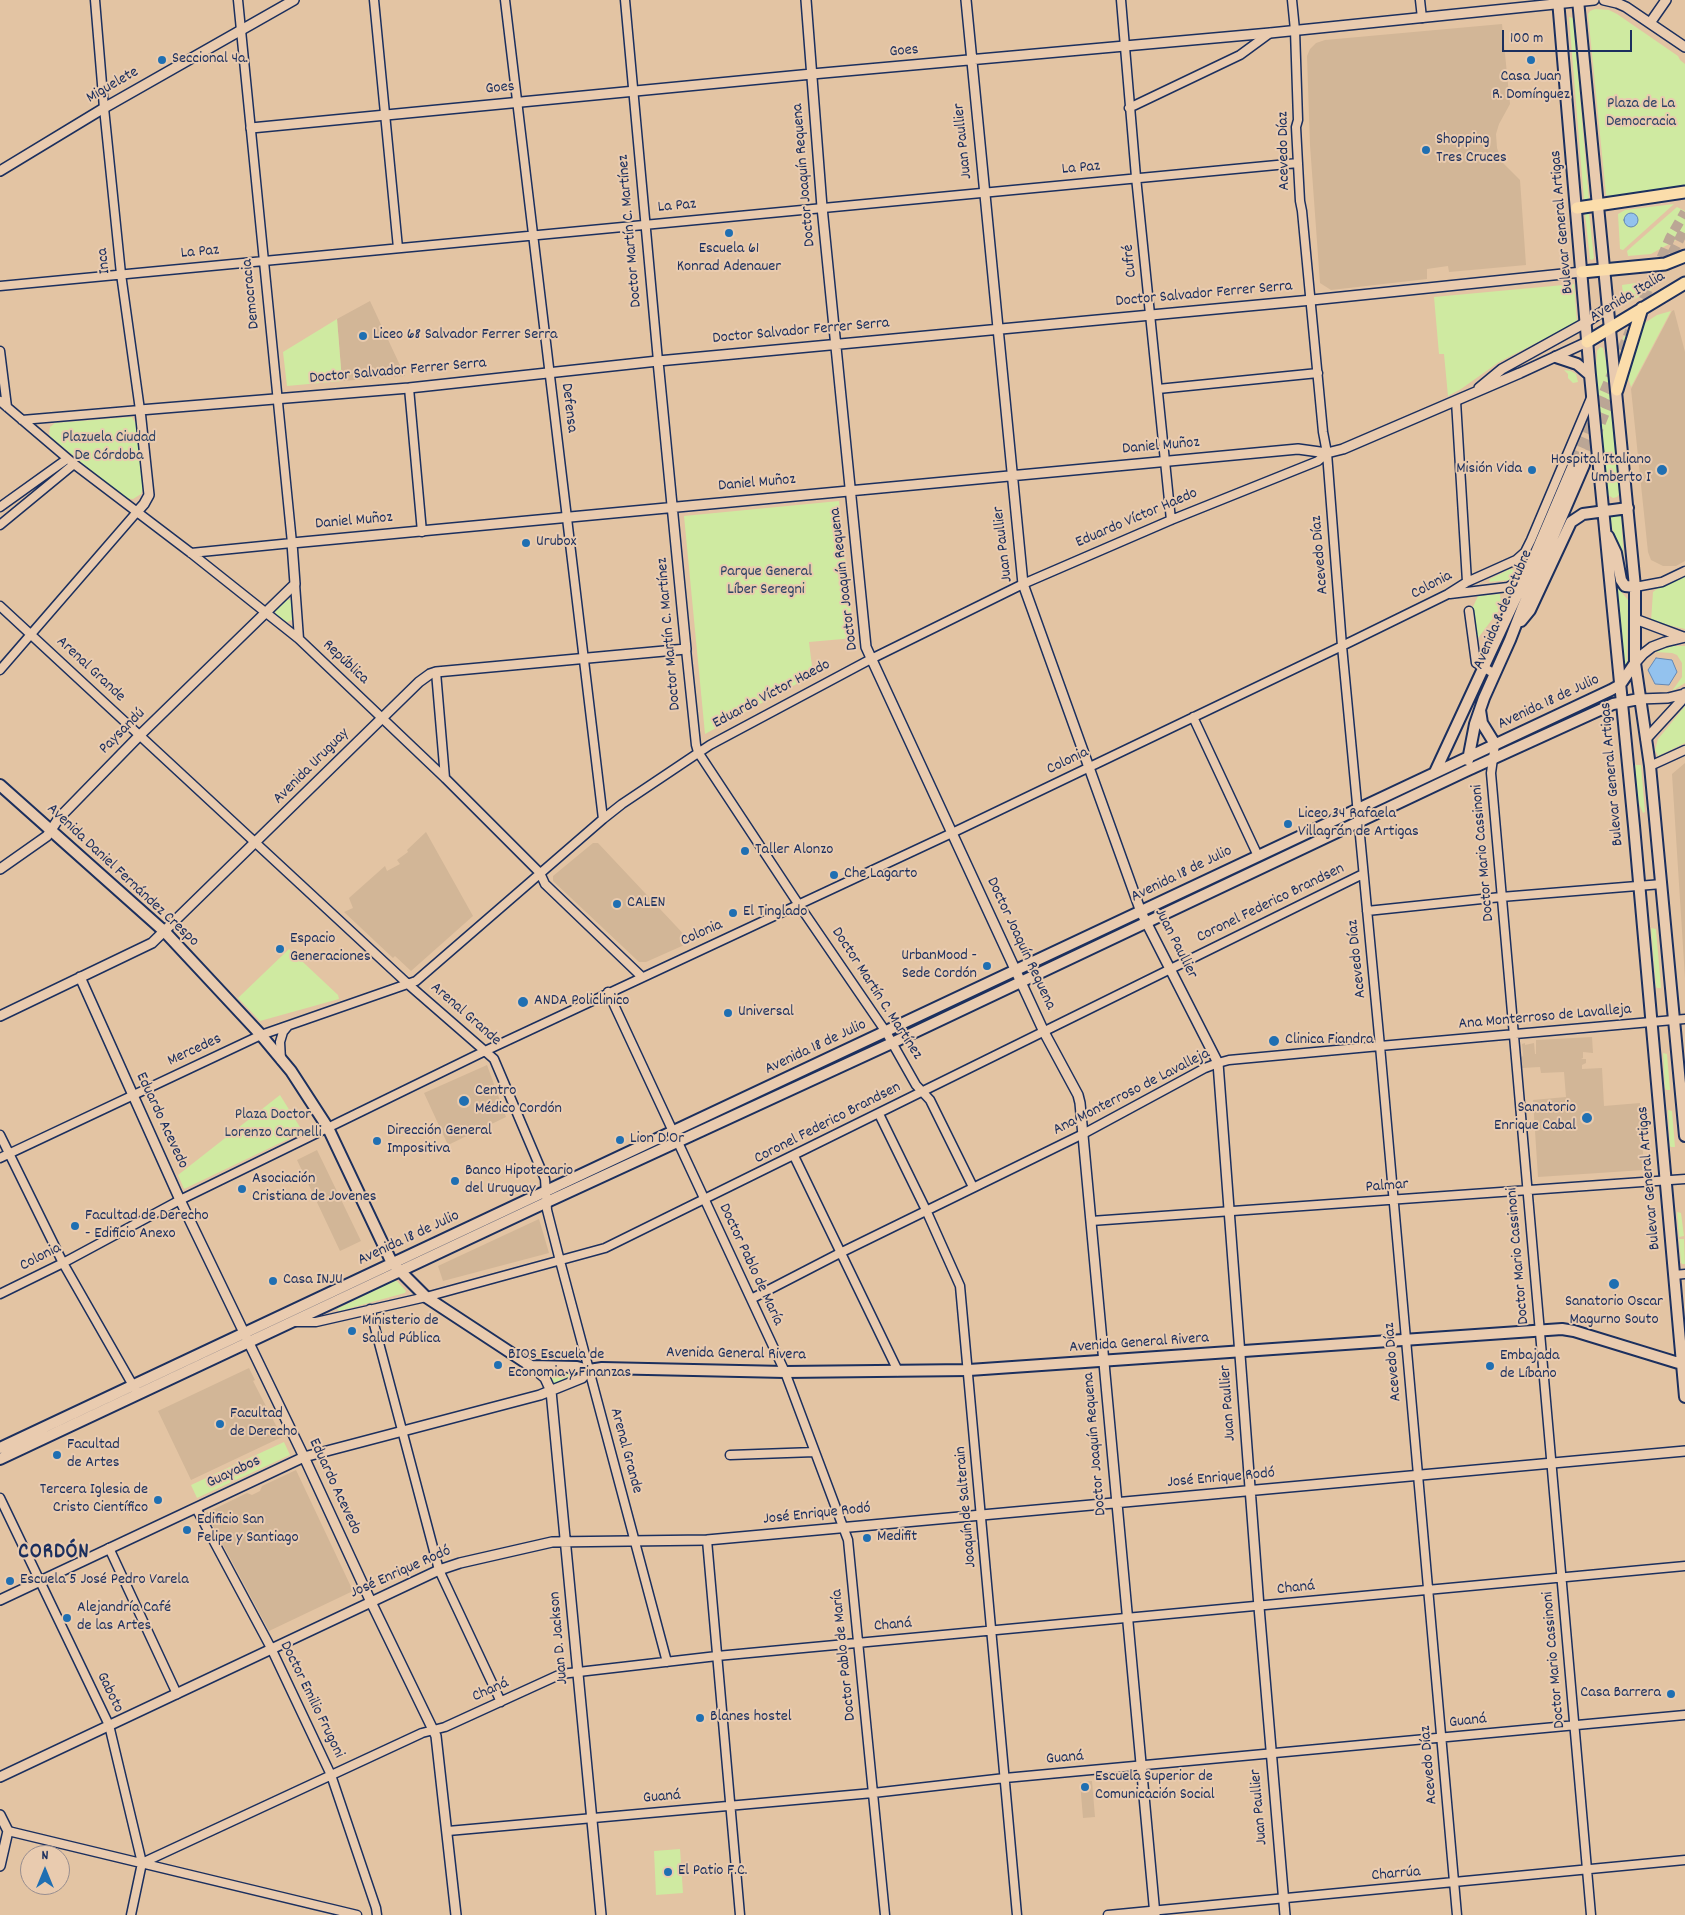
<!DOCTYPE html>
<meta charset="utf-8">
<style>
body{margin:0}
#map{position:relative;width:1685px;height:1915px;overflow:hidden;background:#e3c4a3;font-family:Dekko,sans-serif}
canvas{display:block}
.north{position:absolute;left:20px;top:1845px;width:50px;height:50px;box-sizing:border-box;background:#e9cbaf;border:1px solid #978d8f;border-radius:50%;rotate:0deg;font-size:14px;font-weight:700;line-height:20px;text-align:center;color:#1b2f5e}
.north::after{content:'';display:block;margin:auto;width:18px;height:22px;background:#1f6fb2;clip-path:polygon(50% 0,100% 100%,50% 72%,0 100%)}
.scale{position:absolute;left:1502px;top:30px;width:130px;height:22px;box-sizing:border-box;border:2px solid #1b2f5e;border-top:0;padding-left:6px;font-size:15px;line-height:18px;white-space:nowrap;color:#1b2f5e;-webkit-text-stroke:4px #e9cbaf;paint-order:stroke}
</style>
<div id="map">
<canvas width="1685" height="1915"></canvas>
<div class="north">N</div>
<div class="scale">100 m</div>
</div>
<script>
const c = document.querySelector('canvas').getContext('2d');
c.lineJoin = 'round';
function fill(path, color) { c.fillStyle = color; c.fill(path, 'evenodd'); }
const toPath = rows => new Path2D(rows.map(r => 'M' + r).join(''));
function stroke(path, color, width, dash) { c.strokeStyle = color; c.lineWidth = width; c.lineCap = dash ? 'butt' : 'round'; c.setLineDash(dash || []); c.stroke(path); }
function label(font, color, halo, rows, align = 'center') {
  c.font = font + ' Dekko,sans-serif'; c.lineWidth = 4; c.setLineDash([]); c.textBaseline = 'middle'; c.strokeStyle = halo; c.fillStyle = color; for (const [text, x, y, turn = 0] of rows) {
    c.save(); c.translate(x, y); c.rotate((+turn || 0) * Math.PI / 180); c.textAlign = isNaN(turn) ? turn : align; if (halo) c.strokeText(text, 0, 0); c.fillText(text, 0, 0); c.restore();
  }
}
fill(toPath([
 [1502,24,1510,104,1499,124,1496,134,1497,148,1502,162,1520,180,1526,265,1449,272,1448,266,1427,269,1427,279,1331,290,1320,283,1310,145,1307,56,1310,49,1316,43,1325,40],
 [370,301,405,376,342,381,337,319],
 [1674,310,1685,352,1685,561,1676,566,1663,566,1651,560,1648,552,1631,389,1672,311],
 [1685,763,1685,978,1672,774],
 [426,832,473,916,411,971,395,956,393,958,344,912,353,908,349,898,385,866,387,871,400,864,397,860,408,852,407,850],
 [593,843,598,843,691,942,646,962,639,962,553,881,553,876],
 [1592,1037,1593,1053,1583,1052,1583,1058,1581,1059,1586,1059,1586,1063,1582,1065,1582,1069,1602,1068,1604,1106,1640,1103,1644,1170,1538,1177,1533,1100,1566,1097,1564,1072,1541,1073,1540,1067,1522,1068,1521,1057,1523,1056,1522,1044,1525,1043,1525,1045,1534,1043,1535,1054,1536,1054,1536,1040],
 [487,1065,506,1117,448,1145,424,1093],
 [317,1150,361,1241,340,1251,297,1160],
 [539,1219,549,1253,443,1281,438,1266],
 [249,1368,255,1380,253,1381,282,1437,191,1480,158,1411],
 [296,1470,353,1591,269,1631,206,1513,247,1493,252,1495,260,1491,262,1486],
 [1092,1781,1095,1817,1083,1818,1080,1782]
]), '#d2b697');
fill(toPath([
 [1595,9,1609,10,1617,14,1678,56,1680,60,1685,64,1685,188,1614,198,1606,195,1588,14,1590,11],
 [1569,17,1573,18,1589,200,1584,201],
 [1674,204,1623,250,1620,249,1618,214,1625,210],
 [1677,207,1685,211,1685,235,1651,254,1628,256,1627,251],
 [1589,213,1594,258,1592,260,1590,259,1585,214],
 [1650,281,1654,285,1651,290,1624,305,1622,285],
 [1574,284,1577,322,1499,362,1461,389,1448,396,1444,354,1439,354,1434,297],
 [1671,311,1631,387,1626,371,1623,337,1657,315],
 [337,319,342,381,287,386,283,352],
 [1600,347,1603,348,1607,366,1619,494,1617,497,1613,498,1608,495,1604,461,1596,371,1597,351],
 [1564,370,1571,371,1576,374,1578,382,1573,383,1568,378,1568,374],
 [132,417,136,424,143,488,141,494,133,499,124,498,51,437,49,434,50,427,55,423],
 [839,501,854,638,809,642,813,675,705,734,684,516],
 [1619,515,1621,516,1625,577,1611,523,1611,516],
 [1510,569,1514,570,1514,574,1509,580,1489,582,1490,579],
 [1685,574,1685,629,1651,621,1653,592,1663,584],
 [1617,587,1628,600,1627,663,1625,668],
 [1500,594,1501,603,1500,609,1475,642,1472,609,1478,596],
 [287,599,292,601,292,620,287,622,276,615,275,611],
 [1673,646,1685,646,1685,683,1672,691,1682,677,1682,663,1677,655,1672,653,1655,652],
 [1685,706,1685,743,1658,756,1655,750,1658,739],
 [1635,765,1641,765,1645,812,1643,813,1638,801],
 [1651,928,1656,929,1661,988,1657,988,1656,986],
 [289,949,338,995,339,999,260,1021,238,998],
 [1663,1053,1667,1054,1670,1090,1666,1090,1665,1088],
 [280,1095,303,1132,184,1189,178,1175],
 [1668,1110,1672,1111,1675,1147,1671,1147,1670,1146],
 [1677,1212,1681,1213,1684,1236,1679,1237],
 [1679,1239,1684,1239,1685,1264,1682,1264,1681,1262],
 [394,1281,397,1281,406,1291,405,1293,339,1311,337,1309],
 [547,1373,576,1374,577,1376,554,1384],
 [284,1442,290,1455,197,1498,191,1485],
 [680,1849,683,1893,656,1895,654,1851]
]), '#cfeaa1');
const water = toPath([
 '1624 220a7 7 0 1 1 14 0a7 7 0 1 1-14 0Z',
 [1656,658,1672,660,1677,672,1669,685,1655,684,1648,670,1656,658]
]);
fill(water, '#93c2ee');
stroke(water, '#6387b4', 1);
stroke(toPath([
 [1665,268,1685,228],
 [1638,313,1670,238,1685,212],
 [1575,461,1630,331],
 [1584,465,1616,385]
]), '#bba695', 10, [10, 5]);
const minor = toPath([
 [374,0,398,248],
 [505,0,603,819],
 [625,0,658,361],
 [1121,0,1136,177,1171,520],
 [1292,0,1295,30,1298,120,1296,127,1300,201,1302,211,1323,432,1327,453,1342,646,1380,1046,1457,1915],
 [1420,0,1422,18],
 [1129,108,1240,55,1270,33],
 [0,286,1298,163],
 [0,351,7,407],
 [409,388,422,532],
 [1158,389,1318,373],
 [0,401,74,464,191,553,299,639,445,778,540,873,545,884,642,977],
 [1456,401,1467,582],
 [22,420,140,410,121,274,104,108,95,0],
 [0,507,67,459],
 [0,525,74,464],
 [191,553,292,543,238,0],
 [295,584,299,639],
 [1635,587,1662,582,1685,571],
 [1450,594,1508,587,1525,577],
 [0,606,409,985,494,1059,545,1179,547,1210,560,1261,667,1662],
 [1469,611,1476,663,1495,674],
 [686,649,696,745,698,752,799,905,886,1032,916,1085,930,1100,973,1187],
 [0,670,136,513],
 [436,672,445,778],
 [1193,717,1258,856],
 [1495,744,1491,773,1591,1915],
 [1650,766,1685,750],
 [1367,911,1501,897,1662,884],
 [608,992,785,1372,848,1540,885,1915],
 [281,1060,280,1042,283,1032,288,1026],
 [879,1114,926,1210,960,1286,1017,1915],
 [0,1135,63,1263,135,1389],
 [794,1156,898,1371],
 [0,1158,261,1035,416,981,603,819,622,804,710,745,871,659,1023,584,1171,520,1318,461,1327,453],
 [1091,1221,1685,1179],
 [1674,1275,1685,1274],
 [0,1294,63,1263,180,1200,485,1051,952,833,1342,646,1448,594,1467,582,1516,560,1525,552,1531,540,1591,398],
 [751,1299,840,1253,1083,1134,1205,1068,1218,1063,1229,1060,1380,1046,1685,1019],
 [370,1309,439,1570,501,1702],
 [295,1322,316,1322,426,1297,605,1248,1363,874],
 [730,1455,815,1452],
 [0,1498,109,1725,142,1863,131,1915],
 [196,1508,271,1648,331,1775,376,1908,377,1915],
 [707,1540,740,1915],
 [109,1548,177,1694],
 [8,1831,357,1915],
 [448,1831,873,1793,1005,1778,1685,1715],
 [142,1863,422,1733,445,1727,561,1674,717,1656,1685,1566],
 [1108,1915,1685,1860]
]);
const tertiary = toPath([
 [806,0,822,207,866,647,1044,1032,1078,1095,1080,1103,1155,1915],
 [966,0,1023,584,1141,912,1218,1063,1259,1607,1285,1915],
 [1604,0,1617,3,1626,7,1685,47],
 [1650,23,1666,0],
 [251,128,812,74,1270,33,1594,0],
 [0,171,104,108,294,0],
 [1479,388,1502,369,1585,323,1608,308],
 [136,513,144,504,149,495,140,410,409,388,658,361,1312,300,1582,272],
 [1635,619,1683,637],
 [1635,663,1643,654,1652,647,1665,642,1685,637],
 [1639,699,1668,698,1684,694],
 [1646,739,1681,701,1685,693],
 [0,869,47,836,59,818,140,735,295,584,292,543,1298,449,1327,453,1343,449,1520,373,1587,342],
 [80,977,180,1200,304,1457,371,1602,436,1736,456,1915],
 [0,1016,152,943,419,682,430,674,436,672,686,649,658,361],
 [531,1366,545,1378,551,1391,601,1915],
 [0,1600,304,1457,540,1395,582,1378,589,1370],
 [0,1777,439,1570,460,1563,552,1542,707,1540,1685,1451],
 [0,1815,8,1831,0,1866]
]);
const secondary = toPath([
 [1558,0,1590,375,1634,826,1685,1397],
 [1578,0,1635,587,1635,663,1650,766,1685,1136],
 [1556,357,1577,364,1590,375],
 [1608,536,1616,553,1621,580,1625,586,1635,587],
 [1521,621,1530,610,1571,522,1583,514,1628,508],
 [1480,710,1482,723,1495,744],
 [1468,760,1475,724,1484,698,1510,640,1522,609,1584,465],
 [1435,772,1526,576,1575,461],
 [0,785,165,932,261,1035,291,1071,328,1128,392,1263,426,1297,531,1366,577,1367,589,1370,602,1368,785,1372,969,1370,1562,1329,1574,1331,1685,1365],
 [0,1448,1611,690,1620,685,1635,663],
 [0,1459,547,1202,892,1043,1466,771,1613,704,1639,699]
]);
const primary = toPath([
 [1577,208,1685,192],
 [1582,272,1665,264,1685,256],
 [1587,342,1685,283],
 [1617,390,1642,308]
]);
stroke(minor, '#1b2f5e', 11);
stroke(tertiary, '#1b2f5e', 12);
stroke(secondary, '#1b2f5e', 14);
stroke(primary, '#1b2f5e', 15);
stroke(minor, '#e9cbaf', 8);
stroke(tertiary, '#e9cbaf', 9);
stroke(secondary, '#e9cbaf', 10);
stroke(primary, '#fbddab', 11);
for (const [x, y, r, color] of [
 [162,60,5,"#1f6fb2"],
 [1531,60,5,"#1f6fb2"],
 [1426,150,5,"#1f6fb2"],
 [729,233,5,"#1f6fb2"],
 [363,336,5,"#1f6fb2"],
 [1532,470,5,"#1f6fb2"],
 [1662,470,6,"#1f6fb2"],
 [526,543,5,"#1f6fb2"],
 [1288,824,5,"#1f6fb2"],
 [745,851,5,"#1f6fb2"],
 [834,875,5,"#1f6fb2"],
 [617,904,5,"#1f6fb2"],
 [733,913,5,"#1f6fb2"],
 [280,949,5,"#1f6fb2"],
 [987,966,5,"#1f6fb2"],
 [523,1002,6,"#1f6fb2"],
 [728,1013,5,"#1f6fb2"],
 [1274,1041,6,"#1f6fb2"],
 [464,1101,6,"#1f6fb2"],
 [1587,1118,6,"#1f6fb2"],
 [620,1140,5,"#1f6fb2"],
 [377,1141,5,"#1f6fb2"],
 [455,1181,5,"#1f6fb2"],
 [242,1189,5,"#1f6fb2"],
 [75,1226,5,"#1f6fb2"],
 [273,1281,5,"#1f6fb2"],
 [1614,1284,6,"#1f6fb2"],
 [352,1331,5,"#1f6fb2"],
 [498,1365,5,"#1f6fb2"],
 [1490,1366,5,"#1f6fb2"],
 [220,1424,5,"#1f6fb2"],
 [57,1455,5,"#1f6fb2"],
 [158,1500,5,"#1f6fb2"],
 [187,1530,5,"#1f6fb2"],
 [867,1538,5,"#1f6fb2"],
 [10,1581,5,"#1f6fb2"],
 [67,1618,5,"#1f6fb2"],
 [1671,1694,5,"#1f6fb2"],
 [700,1718,5,"#1f6fb2"],
 [1085,1787,5,"#1f6fb2"],
 [668,1872,5,"#1f6fb2"]
]) { const dot = new Path2D(); dot.arc(x, y, r, 0, 2 * Math.PI); c.fillStyle = color; c.fill(dot); stroke(dot, '#e9cbaf', 2); }
label('16px', '#1b2f5e', '#e9cbaf', [
 ["Goes",904,52,-5],
 ["Miguelete",113,86,-30],
 ["Goes",500,89,-5],
 ["Juan Paullier",964,141,-96],
 ["Acevedo Díaz",1285,151,-91],
 ["La Paz",1081,169,-5],
 ["Doctor Joaquín Requena",805,175,-95],
 ["La Paz",677,207,-5],
 ["Bulevar General Artigas",1563,222,-95],
 ["Doctor Martín C. Martínez",631,231,-95],
 ["La Paz",200,253,-5],
 ["Inca",105,261,-96],
 ["Cufré",1131,261,-96],
 ["Democracia",252,294,-96],
 ["Doctor Salvador Ferrer Serra",1204,295,-5],
 ["Avenida Italia",1628,298,-31],
 ["Doctor Salvador Ferrer Serra",801,332,-5],
 ["Doctor Salvador Ferrer Serra",398,372,-5],
 ["Defensa",568,408,83],
 ["Daniel Muñoz",1161,447,-5],
 ["Daniel Muñoz",757,484,-5],
 ["Eduardo Víctor Haedo",1137,519,-23],
 ["Daniel Muñoz",354,522,-5],
 ["Juan Paullier",1004,544,-97],
 ["Acevedo Díaz",1321,555,-95],
 ["Doctor Joaquín Requena",845,579,-97],
 ["Colonia",1432,586,-28],
 ["Avenida 8 de Octubre",1504,610,-67],
 ["Doctor Martín C. Martínez",670,634,-95],
 ["República",345,663,43],
 ["Arenal Grande",90,670,43],
 ["Eduardo Víctor Haedo",772,695,-28],
 ["Avenida 18 de Julio",1549,703,-25],
 ["Paysandú",123,732,-45],
 ["Colonia",1068,762,-26],
 ["Avenida Uruguay",312,767,-45],
 ["Bulevar General Artigas",1613,774,-95],
 ["Doctor Mario Cassinoni",1484,853,-95],
 ["Avenida 18 de Julio",1182,875,-26],
 ["Avenida Daniel Fernández Crespo",122,876,43],
 ["Coronel Federico Brandsen",1271,904,-26],
 ["Colonia",702,934,-24],
 ["Doctor Joaquín Requena",1020,944,65],
 ["Juan Paullier",1175,944,63],
 ["Acevedo Díaz",1358,959,-96],
 ["Doctor Martín C. Martínez",876,994,57],
 ["Arenal Grande",465,1015,41],
 ["Ana Monterroso de Lavalleja",1545,1018,-5],
 ["Avenida 18 de Julio",816,1048,-25],
 ["Mercedes",195,1051,-25],
 ["Ana Monterroso de Lavalleja",1132,1093,-27],
 ["Eduardo Acevedo",161,1121,65],
 ["Coronel Federico Brandsen",828,1124,-27],
 ["Bulevar General Artigas",1650,1178,-95],
 ["Palmar",1387,1187,-4],
 ["Avenida 18 de Julio",409,1239,-25],
 ["Doctor Mario Cassinoni",1519,1256,-95],
 ["Colonia",41,1258,-27],
 ["Doctor Pablo de María",750,1265,65],
 ["Avenida General Rivera",1139,1344,-4],
 ["Avenida General Rivera",736,1355,1],
 ["Acevedo Díaz",1394,1362,-95],
 ["Juan Paullier",1229,1403,-94],
 ["Doctor Joaquín Requena",1096,1444,-95],
 ["Arenal Grande",625,1451,75],
 ["Guayabos",234,1473,-25],
 ["José Enrique Rodó",1221,1479,-5],
 ["Eduardo Acevedo",334,1487,65],
 ["Joaquín de Salterain",967,1507,-95],
 ["José Enrique Rodó",817,1515,-6],
 ["José Enrique Rodó",401,1573,-24],
 ["Chaná",1296,1589,-6],
 ["Chaná",893,1626,-5],
 ["Juan D. Jackson",560,1638,-95],
 ["Doctor Pablo de María",845,1655,-96],
 ["Doctor Mario Cassinoni",1555,1660,-95],
 ["Chaná",491,1691,-24],
 ["Gaboto",109,1693,64],
 ["Doctor Emilio Frugoni",311,1700,64],
 ["Guaná",1468,1722,-6],
 ["Guaná",1065,1759,-5],
 ["Acevedo Díaz",1430,1765,-95],
 ["Guaná",662,1798,-5],
 ["Juan Paullier",1260,1807,-95],
 ["Charrúa",1396,1875,-5]
]);
label('16px', '#1b2f5e', '#e9cbaf', [
 ["Seccional 4a.",172,60],
 ["Casa Juan",1531,78,"center"],
 ["R. Domínguez",1531,96,"center"],
 ["Shopping",1436,141],
 ["Tres Cruces",1436,159],
 ["Escuela 61",729,250,"center"],
 ["Konrad Adenauer",729,268,"center"],
 ["Liceo 68 Salvador Ferrer Serra",373,336],
 ["Hospital Italiano",1651,461,"right"],
 ["Umberto I",1651,479,"right"],
 ["Misión Vida",1522,470,"right"],
 ["Urubox",536,543],
 ["Liceo 34 Rafaela",1298,815],
 ["Villagrán de Artigas",1298,833],
 ["Taller Alonzo",755,851],
 ["Che Lagarto",844,875],
 ["CALEN",627,904],
 ["El Tinglado",743,913],
 ["Espacio",290,940],
 ["Generaciones",290,958],
 ["UrbanMood -",977,957,"right"],
 ["Sede Cordón",977,975,"right"],
 ["ANDA Policlinico",534,1002],
 ["Universal",738,1013],
 ["Clinica Fiandra",1285,1041],
 ["Centro",475,1092],
 ["Médico Cordón",475,1110],
 ["Sanatorio",1576,1109,"right"],
 ["Enrique Cabal",1576,1127,"right"],
 ["Dirección General",387,1132],
 ["Impositiva",387,1150],
 ["Lion D'Or",630,1140],
 ["Banco Hipotecario",465,1172],
 ["del Uruguay",465,1190],
 ["Asociación",252,1180],
 ["Cristiana de Jovenes",252,1198],
 ["Facultad de Derecho",85,1217],
 ["- Edificio Anexo",85,1235],
 ["Casa INJU",283,1281],
 ["Sanatorio Oscar",1614,1303,"center"],
 ["Magurno Souto",1614,1321,"center"],
 ["Ministerio de",362,1322],
 ["Salud Pública",362,1340],
 ["BIOS Escuela de",508,1356],
 ["Economia y Finanzas",508,1374],
 ["Embajada",1500,1357],
 ["de Líbano",1500,1375],
 ["Facultad",230,1415],
 ["de Derecho",230,1433],
 ["Facultad",67,1446],
 ["de Artes",67,1464],
 ["Tercera Iglesia de",148,1491,"right"],
 ["Cristo Científico",148,1509,"right"],
 ["Edificio San",197,1521],
 ["Felipe y Santiago",197,1539],
 ["Medifit",877,1538],
 ["Escuela 5 José Pedro Varela",20,1581],
 ["Alejandría Café",77,1609],
 ["de las Artes",77,1627],
 ["Casa Barrera",1661,1694,"right"],
 ["Blanes hostel",710,1718],
 ["Escuela Superior de",1095,1778],
 ["Comunicación Social",1095,1796],
 ["El Patio F.C.",678,1872]
], 'left');
label('16px', '#2d4265', '#e9cbaf', [
 ["Plaza de La",1641,105],
 ["Democracia",1641,123],
 ["Plazuela Ciudad",109,439],
 ["De Córdoba",109,457],
 ["Parque General",766,573],
 ["Líber Seregni",766,591],
 ["Plaza Doctor",273,1116],
 ["Lorenzo Carnelli",273,1134]
]);
c.letterSpacing = '1px';
label('bold 21px', '#1b2f5e', '#e9cbaf', [
 ["CORDÓN",54,1554]
]);
c.letterSpacing = '0px';
</script>
